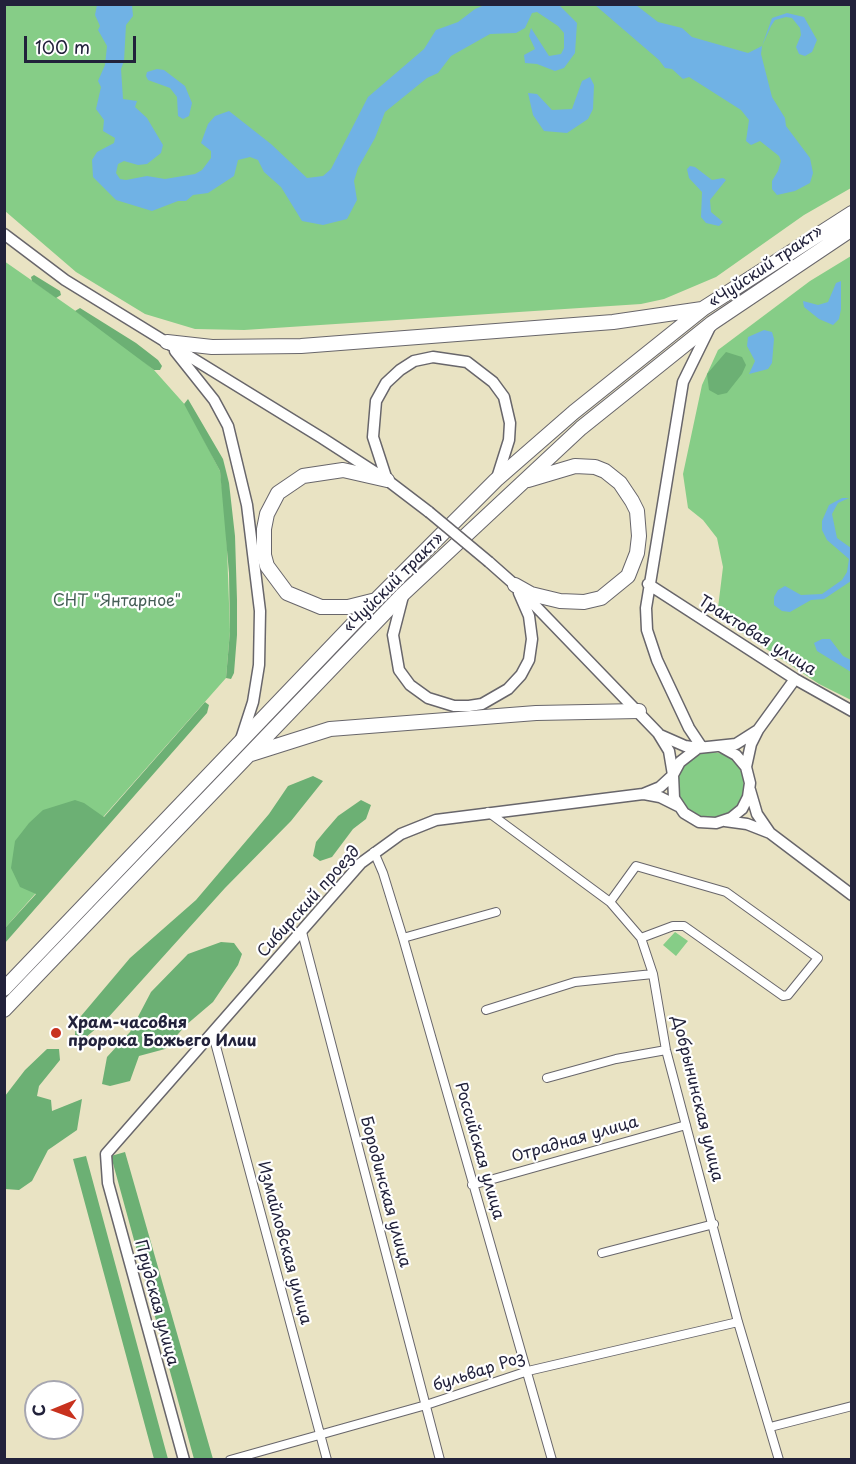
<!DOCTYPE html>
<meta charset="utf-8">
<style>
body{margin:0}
#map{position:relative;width:856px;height:1464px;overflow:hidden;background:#e9e3c3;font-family:"Playpen Sans",sans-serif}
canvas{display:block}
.frame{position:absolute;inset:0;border:6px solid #22223b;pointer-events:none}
.north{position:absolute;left:24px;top:1380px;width:60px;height:60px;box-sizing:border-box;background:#fff;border:2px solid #a7a7b1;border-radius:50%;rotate:269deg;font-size:16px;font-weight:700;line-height:24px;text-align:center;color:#22223b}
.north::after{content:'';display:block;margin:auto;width:21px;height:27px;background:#c8321e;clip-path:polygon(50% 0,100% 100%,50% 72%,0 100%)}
.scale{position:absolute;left:24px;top:36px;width:112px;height:27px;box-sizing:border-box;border:3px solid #22223b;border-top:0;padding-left:8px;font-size:18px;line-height:21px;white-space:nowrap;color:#22223b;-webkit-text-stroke:4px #fff;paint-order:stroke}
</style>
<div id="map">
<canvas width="856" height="1464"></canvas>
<div class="frame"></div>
<div class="north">С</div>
<div class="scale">100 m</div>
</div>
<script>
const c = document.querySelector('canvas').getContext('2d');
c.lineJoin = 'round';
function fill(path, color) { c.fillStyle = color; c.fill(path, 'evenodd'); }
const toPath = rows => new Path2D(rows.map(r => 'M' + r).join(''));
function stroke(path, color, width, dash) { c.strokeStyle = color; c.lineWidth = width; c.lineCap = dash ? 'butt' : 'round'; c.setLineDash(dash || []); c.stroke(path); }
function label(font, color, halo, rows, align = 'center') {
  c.font = font + ' "Playpen Sans",sans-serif'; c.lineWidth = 4.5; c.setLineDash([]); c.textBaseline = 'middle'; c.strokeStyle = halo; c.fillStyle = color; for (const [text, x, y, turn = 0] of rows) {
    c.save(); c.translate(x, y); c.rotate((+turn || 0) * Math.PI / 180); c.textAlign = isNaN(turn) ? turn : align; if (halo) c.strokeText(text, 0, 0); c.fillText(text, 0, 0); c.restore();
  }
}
fill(toPath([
 [5,5,851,5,851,188,804,215,716,277,664,299,641,304,244,330,195,329,145,314,76,272,5,211],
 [851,256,851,700,819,684,717,616,723,567,717,538,703,520,688,508,683,474,702,385,718,350,810,281],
 [4,261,120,342,154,370,187,407,220,471,226,521,230,631,226,678,5,928],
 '678 785a33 33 0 1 1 66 0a33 33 0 1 1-66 0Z',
 [675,932,688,941,676,956,663,945]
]), '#86cd87');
fill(toPath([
 [34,275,60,291,61,295,56,298,32,281,31,277],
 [80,308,136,343,158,360,162,366,160,370,154,370,75,311],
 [726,352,742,357,746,365,742,374,727,393,718,395,709,390,707,374],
 [188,399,223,459,229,483,235,536,237,600,237,635,234,673,231,679,226,678,230,631,229,573,220,471,184,404],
 [205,702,209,705,207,713,5,943,5,928,36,894,20,887,11,868,15,841,29,823,43,810,75,800,84,803,104,817],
 [313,776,323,781,291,821,225,888,106,1020,85,1038,75,1035,76,1022,130,958,196,900,269,814,288,786],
 [361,800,371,805,366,819,353,829,332,857,320,861,313,856,316,842,325,831,338,816],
 [221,942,234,943,242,954,238,965,213,1002,186,1025,165,1049,139,1056,130,1081,110,1086,102,1084,107,1057,130,1032,151,992,188,954],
 [47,1049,59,1049,60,1060,39,1086,37,1096,51,1100,52,1111,82,1099,77,1130,48,1150,32,1181,19,1190,5,1189,5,1096,25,1070],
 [125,1152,213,1459,194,1459,111,1156],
 [86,1156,168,1459,154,1459,73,1159]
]), '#6cb074');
fill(toPath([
 [487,4,559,5,577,23,575,53,564,68,555,71,537,64,525,63,524,55,535,49,529,36,531,28,549,56,561,54,564,48,564,33,558,26,537,12,532,13,525,28,516,33,490,34,451,56,438,73,427,78,385,112,375,138,358,168,354,181,357,200,347,219,323,225,302,221,281,187,264,172,258,160,250,157,238,160,234,176,208,193,193,195,186,201,178,201,152,211,116,200,93,177,92,160,97,152,114,143,115,138,103,131,104,120,96,109,101,87,98,81,105,65,107,46,98,30,100,26,95,15,97,5,132,5,133,16,126,25,124,61,121,69,123,99,137,101,135,107,147,118,163,145,161,153,147,164,138,165,124,161,118,164,116,173,120,179,126,180,147,176,165,179,195,174,202,170,211,158,211,151,201,143,208,124,215,116,229,111,271,144,307,178,323,176,331,169,368,97,424,49,436,30,458,22,475,9],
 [595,5,636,5,658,22,682,28,692,37,748,53,762,46,772,18,787,13,804,17,817,40,812,52,805,56,799,54,796,47,801,35,800,28,792,18,786,17,775,20,771,26,762,46,761,54,772,97,785,118,786,126,810,158,813,173,810,183,795,191,777,195,772,189,772,181,778,171,781,161,779,156,760,141,751,145,746,141,749,120,741,110,697,82,689,77,683,79,672,69,665,68,659,60],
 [157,69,164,70,185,86,192,103,189,116,183,119,178,116,177,97,170,88,148,80,146,76,147,72],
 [590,77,594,85,593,109,588,119,567,133,544,131,533,115,528,93,537,94,552,110,572,109,582,81],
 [690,166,695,167,712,180,723,178,726,180,710,200,711,212,723,222,719,226,706,223,701,217,702,192,689,178,687,169],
 [841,281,841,309,839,319,833,325,819,319,804,307,803,301,818,305,828,302,836,283],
 [764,330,772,332,774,339,772,363,768,369,749,374,755,361,747,346,748,337],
 [842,498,849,498,838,503,832,514,837,538,851,548,851,581,824,599,811,600,790,612,782,611,774,605,774,597,778,590,785,586,801,595,822,594,842,580,847,572,849,559,827,540,822,530,822,521,829,505],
 [822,639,830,639,843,656,851,660,851,672,817,651,814,643]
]), '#70b2e5');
const minor = toPath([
 [488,812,610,902,641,938,653,974,666,1050,738,1322,779,1460],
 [374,852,383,873,403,938,552,1460],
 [610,902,636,866,726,892,818,958,788,995,783,996,684,926,673,926,641,938],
 [302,932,440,1460],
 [403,938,496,912],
 [486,1010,575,982,653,974],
 [213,1035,327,1460],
 [547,1078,616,1059,666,1050],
 [472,1185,686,1125],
 [602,1253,714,1224],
 [770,1427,852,1406],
 [230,1460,426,1405,528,1371,738,1322]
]);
const tertiary = toPath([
 [4,234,65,280,322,438,387,480,429,512],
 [175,351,214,400,228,426,247,505,260,611,259,665,253,702,241,739],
 [387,480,373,437,376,401,386,383,400,370,414,361,433,357,467,362,493,382,504,397,510,423,509,440,497,478],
 [489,562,515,585],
 [648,584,795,679,852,711],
 [403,596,393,635,399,670,410,685,428,698,454,706,469,706,482,704,508,689,521,675,529,660,532,639,529,616,519,593],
 [660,735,685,746,698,748],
 [701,746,689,728,657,660,647,630,646,608,683,382,711,325],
 [720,746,736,755,746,767,750,783,748,797,742,809,731,818,716,823,699,822,684,813,674,798,673,775,680,762,698,748,736,744,758,730],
 [746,767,751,744,758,730,795,679],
 [750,790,757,814,770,833],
 [644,794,660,797,678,806],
 [725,821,747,824,770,833,852,895],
 [184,1460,108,1183,106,1154,361,863,401,834,436,820,643,794,660,787,673,775,669,751,658,733,521,591]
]);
const trunk = toPath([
 [167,342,212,347,301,346,613,322,702,309],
 [515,585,531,594,560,601,584,602,601,598,628,576,637,553,639,536,637,511,632,501,620,483,605,471,595,467,575,466,528,480],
 [376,600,348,607,321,607,287,593,267,566,264,555,264,529,267,514,278,493,303,476,343,470,387,480],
 [251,754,330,729,536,713,639,711],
 [4,989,376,600,496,480,574,412,704,308,852,213],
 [4,1010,403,594,581,428,712,323,852,229]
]);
stroke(minor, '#68666b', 10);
stroke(tertiary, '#68666b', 13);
stroke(trunk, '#68666b', 16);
stroke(minor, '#fff', 8);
stroke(tertiary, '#fff', 10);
stroke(trunk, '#fff', 14);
const tertiaryBridge = toPath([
 [429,512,489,562]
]);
stroke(tertiaryBridge, '#68666b', 13, []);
stroke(tertiaryBridge, '#fff', 10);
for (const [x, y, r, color] of [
 [56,1033,6,"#c8321e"]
]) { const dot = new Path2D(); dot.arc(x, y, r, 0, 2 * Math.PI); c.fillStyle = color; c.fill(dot); stroke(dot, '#fff', 2); }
label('16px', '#22223b', '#fff', [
 ["«Чуйский тракт»",766,267,-34],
 ["«Чуйский тракт»",394,583,-45],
 ["Трактовая улица",757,636,32],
 ["Сибирский проезд",309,902,-48],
 ["Добрынинская улица",697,1099,76],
 ["Отрадная улица",575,1140,-16],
 ["Российская улица",479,1151,74],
 ["Бородинская улица",385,1192,75],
 ["Измайловская улица",284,1243,75],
 ["Прудская улица",156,1303,75],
 ["бульвар Роз",479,1372,-18]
]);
label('16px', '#455e56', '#fff', [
 ["СНТ \"Янтарное\"",117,602]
]);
label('bold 16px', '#22223b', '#fff', [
 ["Храм-часовня",68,1024],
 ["пророка Божьего Илии",68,1042]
], 'left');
</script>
